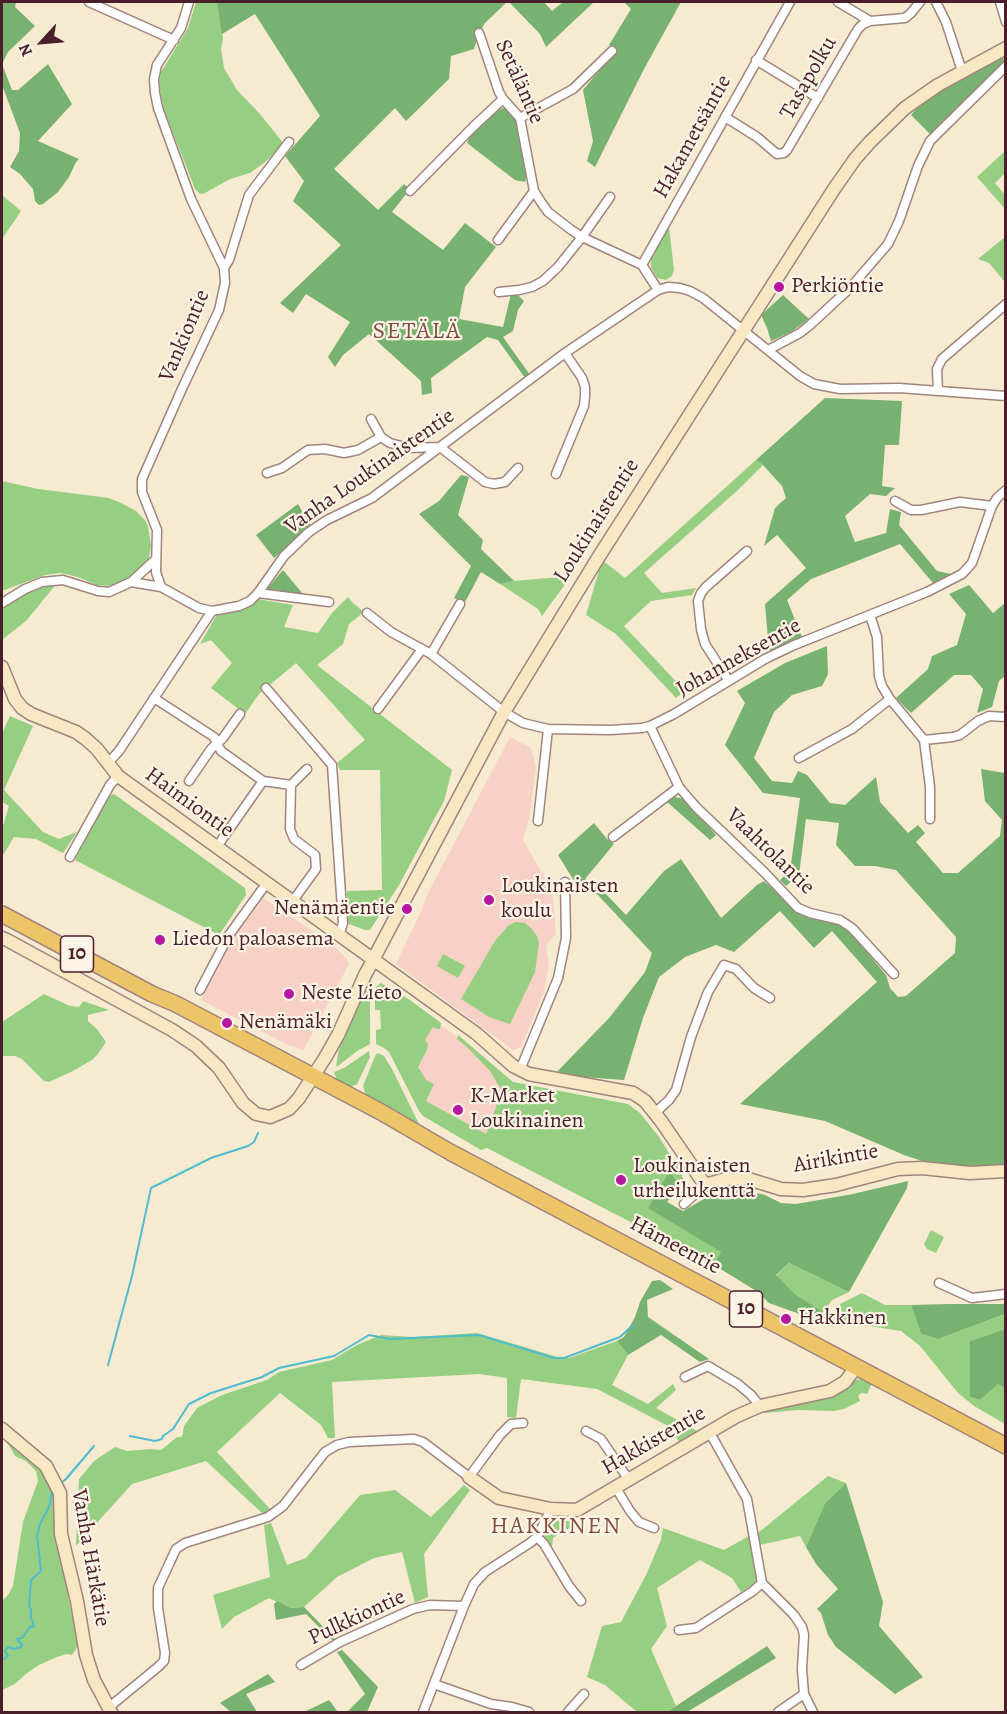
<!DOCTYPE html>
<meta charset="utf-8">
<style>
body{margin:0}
#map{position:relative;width:1007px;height:1714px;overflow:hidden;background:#f6ead1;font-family:Alegreya,serif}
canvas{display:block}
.frame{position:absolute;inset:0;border:3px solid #4a1f2b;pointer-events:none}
.north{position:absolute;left:12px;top:12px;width:60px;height:60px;-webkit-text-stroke:4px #fcf5e5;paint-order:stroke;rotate:244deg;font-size:16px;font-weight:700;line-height:24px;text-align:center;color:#4a1f2b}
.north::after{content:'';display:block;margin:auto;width:21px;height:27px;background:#4a1f2b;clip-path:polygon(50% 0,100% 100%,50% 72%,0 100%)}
</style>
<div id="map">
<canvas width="1007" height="1714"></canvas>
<div class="frame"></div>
<div class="north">N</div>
</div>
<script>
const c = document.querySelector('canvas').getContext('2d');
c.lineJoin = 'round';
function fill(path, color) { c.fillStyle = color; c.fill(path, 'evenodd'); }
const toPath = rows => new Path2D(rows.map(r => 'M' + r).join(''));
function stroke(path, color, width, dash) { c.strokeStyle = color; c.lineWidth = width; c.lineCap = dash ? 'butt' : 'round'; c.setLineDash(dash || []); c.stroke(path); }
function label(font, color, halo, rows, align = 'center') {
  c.font = font + ' Alegreya,serif'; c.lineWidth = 4.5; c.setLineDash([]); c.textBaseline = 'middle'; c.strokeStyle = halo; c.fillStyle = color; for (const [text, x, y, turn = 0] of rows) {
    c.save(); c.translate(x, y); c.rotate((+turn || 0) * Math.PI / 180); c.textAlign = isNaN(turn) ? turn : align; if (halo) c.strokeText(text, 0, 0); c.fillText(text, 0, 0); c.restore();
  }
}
fill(toPath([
 [510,737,531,748,536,767,530,815,523,840,552,890,556,934,547,944,546,949,549,962,544,992,521,1047,513,1050,396,964,422,909,429,891],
 [263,898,332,944,345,957,349,964,304,1049,302,1050,286,1044,201,1000,232,939],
 [419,1009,482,1055,507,1080,482,1145,429,1117,417,1091]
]), '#f7d1c6');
fill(toPath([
 [196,2,217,2,221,22,223,39,221,49,224,68,237,90,260,114,284,144,264,163,250,173,230,179,205,193,200,194,195,189,164,110,159,84,161,72,188,28],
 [1005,151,1005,173,995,183,1005,195,1005,209,977,177],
 [2,195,21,211,2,239],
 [669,227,674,270,672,276,666,280,657,278,651,268,651,258],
 [1005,237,1005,282,989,263,978,259],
 [756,460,763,465,738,490,644,573,662,593,696,588,692,595,651,601,624,626,685,691,676,698,616,634,586,615,602,560,625,578],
 [2,481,38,489,109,498,121,503,136,511,145,520,148,526,151,546,149,558,138,570,123,583,110,586,97,585,78,577,61,573,45,575,2,591],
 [571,576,542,616,538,609,500,584,514,581],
 [57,583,27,620,2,640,2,609,21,595,39,586],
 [348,597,353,603,364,612,349,624,343,644,317,665,452,770,444,801,399,885,370,930,365,930,349,924,347,917,347,891,382,890,380,770,340,770,337,763,365,740,296,663,259,694,245,714,211,688,232,663,211,640,200,644,216,616,243,610,257,599,293,605,284,627,318,633,332,613],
 [10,716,33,726,4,790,43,832,59,839,77,832,63,853,36,839,14,837,2,857,2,829,9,806,2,802,2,733],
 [114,794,245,888,246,895,219,935,75,860,108,796],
 [515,922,525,923,532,929,537,936,539,943,535,972,510,1024,489,1017,461,999,495,941,508,926],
 [443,954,465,966,458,978,437,966],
 [369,980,373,982,370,1000,370,1044,357,1051,338,1066,336,1066,339,1049],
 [381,983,410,1000,441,1023,440,1029,437,1029,433,1027,425,1040,428,1044,427,1050,418,1067,426,1080,434,1084,426,1101,486,1134,502,1091,490,1071,467,1047,457,1039,458,1035,513,1082,628,1104,640,1113,659,1137,679,1169,684,1181,681,1186,669,1173,649,1208,722,1252,714,1265,487,1148,481,1150,423,1116,419,1111,389,1052,384,1048,376,1044,376,1030,381,1029,380,1010,375,1010,375,999,376,987],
 [44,994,70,1006,79,1007,83,1001,109,1010,88,1015,88,1021,97,1029,106,1042,98,1054,92,1060,71,1072,49,1082,44,1081,22,1059,15,1056,2,1056,2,1022],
 [369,1051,370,1057,357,1084,351,1087,339,1082,336,1078,334,1072,344,1068],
 [378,1053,384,1056,392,1069,419,1124,366,1096,363,1086,376,1054],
 [931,1230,944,1237,936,1253,927,1249,924,1244],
 [789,1263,849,1292,832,1300,823,1312,795,1294,776,1276],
 [862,1293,885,1305,911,1305,921,1334,938,1339,1005,1314,1005,1329,970,1341,970,1397,980,1400,998,1383,1005,1388,1005,1424,974,1406,958,1393,920,1346,901,1331,838,1321,840,1304],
 [477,1333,561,1358,569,1358,617,1341,628,1355,612,1385,648,1404,673,1384,676,1390,656,1408,699,1432,680,1443,670,1427,597,1389,521,1379,516,1418,507,1417,507,1378,479,1374,332,1382,335,1438,328,1438,321,1425,280,1393,217,1452,271,1510,263,1514,206,1461,132,1484,76,1546,79,1479,94,1461,115,1447,127,1451,150,1449,161,1450,177,1437,182,1437,184,1426,197,1408,222,1395,267,1380,279,1372,332,1360,357,1345,381,1335,413,1337],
 [860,1379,872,1383,867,1394,862,1393,858,1395,860,1401,844,1409,834,1411,798,1410,765,1413,765,1410,851,1384,855,1380],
 [2,1437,41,1467,48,1480,56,1501,57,1540,78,1646,72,1655,67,1654,57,1657,39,1665,27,1673,15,1684,2,1690,2,1601,8,1595,13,1586,23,1522,38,1481,36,1471,26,1461,15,1456,10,1447],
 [828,1476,846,1483,825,1503,806,1547,800,1536,760,1545,764,1578,741,1592,732,1578,700,1560,657,1588,667,1626,651,1649,676,1706,667,1712,637,1712,605,1685,587,1677,602,1626,621,1622,646,1575,661,1540,663,1528,724,1550,749,1536,758,1533],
 [464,1485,470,1490,424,1554,428,1597,415,1603,402,1552,374,1558,337,1577,304,1607,291,1608,269,1598,234,1617,222,1629,213,1595,270,1577,264,1525,271,1523,287,1565,306,1558,360,1495,395,1490,431,1517],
 [554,1519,562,1521,581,1521,553,1538,552,1547,549,1547,544,1540,544,1533,548,1523]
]), '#96cf82');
fill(toPath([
 [2,2,16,2,15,7,35,26,8,52,2,64,12,90,18,90,48,64,72,104,38,141,79,159,76,162,69,177,58,192,43,204,39,205,35,201,33,189,20,174,10,167,19,151,20,133,2,85],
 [217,2,431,2,440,3,507,2,485,23,479,33,474,49,451,56,449,79,406,121,395,108,334,169,378,210,404,184,410,189,392,212,443,250,465,223,496,247,465,287,459,319,503,327,511,294,519,296,524,301,518,310,513,331,503,337,530,375,525,378,498,340,487,337,431,378,432,393,422,395,421,381,369,334,343,355,335,367,328,357,350,322,306,294,293,313,280,303,341,245,293,201,304,181,285,156,320,116,255,14,222,34],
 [509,2,544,2,552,11,563,2,594,2,546,47,540,34],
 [624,2,681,2,644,69,595,167,587,161,593,141,583,90,615,51,609,45,631,9],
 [1002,56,1005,61,930,134,911,115,926,98],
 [503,108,513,115,521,130,527,176,525,182,515,180,467,143,470,136,494,112],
 [783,295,809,319,791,332,771,341,767,328,761,315],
 [825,398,902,401,899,445,885,445,882,486,895,488,886,496,870,494,845,516,855,542,886,533,890,509,901,512,899,525,937,571,951,574,933,583,900,544,811,579,787,600,802,637,769,651,765,604,806,568,777,535,764,546,775,508,786,498,782,486,763,465,756,460],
 [461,475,469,477,458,515,483,540,481,549,514,581,500,584,481,572,464,604,454,598,471,566,419,514,439,501],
 [298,504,311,526,274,558,256,535],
 [283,570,303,594,266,590],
 [969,585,993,613,1005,603,1005,676,999,681,992,707,977,713,983,689,971,675,954,675,911,713,896,698,928,669,932,656,957,645,966,614,949,594],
 [827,646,828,674,822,686,792,695,774,712,754,758,772,781,792,783,798,771,807,775,830,803,845,805,876,777,880,802,908,833,918,825,925,833,916,842,943,873,958,873,1000,836,1002,820,985,801,981,769,1005,773,1005,1166,969,1168,931,1164,904,1155,825,1121,740,1104,877,982,832,931,814,948,780,911,734,952,716,945,685,957,659,977,643,1018,624,1080,554,1075,610,1017,645,972,652,953,598,895,576,884,558,855,594,823,607,839,614,844,585,879,604,892,626,915,664,871,681,859,721,918,757,885,764,881,801,915,832,922,844,928,854,937,886,975,890,988,898,997,906,996,955,953,956,937,896,870,875,866,855,866,836,845,839,823,806,819,799,875,786,886,780,880,790,871,800,798,763,793,725,745,745,703,737,691,785,663],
 [675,797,685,799,716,835,710,840,666,801],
 [669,1172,681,1186,667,1202,683,1211,718,1191,747,1191,765,1195,781,1203,796,1204,853,1194,908,1181,907,1188,849,1292,789,1263,776,1275,795,1294,823,1312,819,1321,769,1303,758,1292,714,1265,721,1252,648,1208],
 [660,1280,673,1289,647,1300,648,1317,709,1359,700,1362,661,1335,628,1355,617,1341,624,1337,635,1317,640,1302,652,1281],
 [950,1304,1005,1304,1005,1314,938,1339,921,1334,911,1305],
 [1005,1329,1005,1388,998,1384,980,1400,970,1397,970,1341],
 [846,1483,883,1602,879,1626,923,1677,895,1694,836,1647,828,1635,821,1613,817,1609,838,1589,816,1564,806,1547,825,1503],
 [277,1601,291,1608,304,1607,337,1641,334,1642,306,1614,276,1620,274,1604],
 [767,1646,776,1658,687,1712,667,1712],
 [342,1650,378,1687,367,1712,347,1712,365,1694,337,1652],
 [268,1674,275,1682,246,1694,257,1712,231,1712,220,1703],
 [329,1700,338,1712,304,1712]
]), '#78b270');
stroke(toPath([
 [108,1365,132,1276,151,1188,211,1158,248,1146,254,1142,258,1133],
 [130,1436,155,1441,162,1439,163,1436,173,1429,189,1404,211,1393,262,1377,279,1368,334,1356,369,1335,390,1339,479,1335,554,1358,564,1358,620,1337,633,1325],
 [60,1484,66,1479,94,1446],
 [2,1669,2,1660,8,1656,5,1651,8,1647,14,1649,21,1647,22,1645,17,1639,22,1638,30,1627,34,1626,31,1618,31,1609,29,1607,31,1580,41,1571,37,1536,40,1524,49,1507,53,1488]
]), '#50bbcd', 2);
const street = toPath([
 [89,2,174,40],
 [838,2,870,21],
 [936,2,946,22,962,71],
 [1000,2,1006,22],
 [479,33,499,92,503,99,520,118,534,191,541,202,548,212,570,229,582,237,642,265],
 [756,60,818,98],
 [725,117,757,137,777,154,784,153,787,150,858,29,863,24,870,21,905,18,911,13,920,2],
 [520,118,573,89,612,51],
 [410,191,473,127,503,99],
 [498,240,534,191],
 [224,268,229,260,249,195,289,142],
 [658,290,642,265,790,2],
 [499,292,519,290,532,287,543,281,558,267,582,237,610,197],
 [768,350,800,333,810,325,850,288,888,244,899,221,918,166,930,141,1006,66],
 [938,391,937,369,942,359,1006,304],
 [371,419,381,437,390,443,409,448,439,447],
 [440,447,485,482,494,484,505,482,518,468],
 [267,473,282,468,308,450,325,449,344,453,358,450,381,437],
 [556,474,584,406,585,396,585,387,582,378,565,353],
 [895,501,911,510,921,510,960,502,992,506],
 [131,582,156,559],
 [161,587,156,572,157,530,142,492,142,479,181,391,219,310,225,283,224,268,191,199,158,108,155,93,154,79,157,65,181,28,189,2],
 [258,593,329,602],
 [2,603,25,589,42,582,63,580,98,591,109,592,131,582,161,587,199,608,212,611,239,606,250,601,258,593,284,556,309,532,327,520,372,498,565,353,658,290,668,287,680,288,690,291,703,298,800,376,814,384,840,389,899,388,1006,396],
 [367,613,391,632,431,654,504,712,523,723,548,729,610,730,642,728,650,726,674,714,765,659,792,646,927,592,962,574,972,563,992,506,997,498,1006,490],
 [870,615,877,637,879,676,882,686,890,699,924,740,930,787,930,819],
 [431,654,460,604],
 [729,681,705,644,701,629,698,601,701,593,706,587,747,551],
 [266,688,332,765,343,923,339,936],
 [154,698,214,737,221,751,263,781],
 [378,709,422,649],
 [650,726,679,787,696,807,765,873,798,908,810,913,840,920,852,928,894,974],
 [924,740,953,737,960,735,978,721,989,716,1006,717],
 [799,758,852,729,890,699],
 [107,764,119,751,212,611],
 [189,781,211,749,223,738,240,714],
 [291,785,290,829,294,839,315,855,316,869,292,902],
 [538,821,548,729],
 [613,837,679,787],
 [216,848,263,781,291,785,307,769],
 [70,857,110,785,118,776],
 [200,990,229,935,266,884],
 [520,1070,558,978,566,938,565,882],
 [655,1113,669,1100,676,1090,691,1037,708,992,724,965,736,969,754,988,770,998],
 [684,1204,705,1185],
 [939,1283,972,1298,1006,1294],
 [685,1377,708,1366,738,1384,751,1395,760,1406],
 [586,1431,601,1439,629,1480],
 [710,1433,747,1499,762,1583,794,1615,802,1627,804,1635,802,1669,804,1694,813,1712],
 [616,1488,630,1511,639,1522,654,1528],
 [537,1537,544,1544,569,1586,581,1601],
 [679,1630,696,1628,753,1591,762,1583],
 [301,1665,340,1642,413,1609,430,1605,464,1606],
 [434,1684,491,1704,512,1707,529,1712],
 [108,1708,158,1667,164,1661,165,1653,158,1608,158,1588,176,1549,185,1543,268,1517,283,1506,325,1452,337,1445,349,1442,414,1439,423,1442,469,1477,500,1435,511,1424,523,1423],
 [423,1712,464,1606,474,1584,485,1572,530,1543,537,1537,551,1509],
 [568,1712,584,1694],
 [778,1712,804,1694]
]);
const secondary = toPath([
 [2,667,15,699,22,708,31,714,76,732,86,739,97,749,118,776,477,1034,513,1066,529,1074,633,1093,645,1101,661,1121,705,1185,726,1179,745,1178,781,1189,803,1190,836,1185,898,1169,922,1168,970,1173,1006,1171],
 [2,938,7,940,172,1030,196,1046,219,1068,243,1103,256,1114,270,1117,289,1109,299,1098,325,1058,338,1035,365,975,504,712,598,558,834,189,855,159,870,142,905,108,938,85,1006,48],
 [2,1429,46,1466,60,1493,61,1534,77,1601,86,1655,94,1680,111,1712],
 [469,1477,499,1498,551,1509,577,1510,735,1417,760,1406,830,1391,845,1382,856,1367]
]);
const highway = toPath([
 [2,914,152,994,176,1004,381,1112,450,1152,1006,1446]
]);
stroke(street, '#a0847e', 11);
stroke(secondary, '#a0847e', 15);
stroke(highway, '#a0847e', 18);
stroke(street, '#fff', 8);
stroke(secondary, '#f8e7c3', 12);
stroke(highway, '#eec469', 15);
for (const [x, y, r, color] of [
 [779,287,6,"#b5179e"],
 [489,900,6,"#b5179e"],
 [407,909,6,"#b5179e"],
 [160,940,6,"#b5179e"],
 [289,994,6,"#b5179e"],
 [227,1023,6,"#b5179e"],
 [458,1110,6,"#b5179e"],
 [621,1180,6,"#b5179e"],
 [786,1319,6,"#b5179e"]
]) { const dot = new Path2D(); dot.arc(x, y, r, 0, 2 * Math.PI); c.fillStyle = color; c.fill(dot); stroke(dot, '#fcf5e5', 2); }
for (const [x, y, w] of [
 [77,954,33],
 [746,1309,33]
]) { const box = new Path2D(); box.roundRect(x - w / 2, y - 18, w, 36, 4.5); c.fillStyle = '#fcf5e5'; c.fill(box); stroke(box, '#4a1f2b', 1.5); }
label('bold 21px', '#4a1f2b', null, [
 ["10",77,954],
 ["10",746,1309]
]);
label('22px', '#4a1f2b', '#fcf5e5', [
 ["Tasapolku",809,78,-60],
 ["Setäläntie",519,82,66],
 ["Hakametsäntie",693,137,-61],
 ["Vankiontie",185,336,-67],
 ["Vanha Loukinaistentie",370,472,-35],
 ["Loukinaistentie",597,521,-58],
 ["Johanneksentie",739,658,-29],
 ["Haimiontie",189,803,36],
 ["Vaahtolantie",770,852,44],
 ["Airikintie",836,1159,-10],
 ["Hämeentie",675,1246,28],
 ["Hakkistentie",654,1441,-30],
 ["Vanha Härkätie",90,1558,80],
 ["Pulkkiontie",357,1618,-25]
]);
label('22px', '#4a1f2b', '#fcf5e5', [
 ["Perkiöntie",791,287],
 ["Loukinaisten",501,887],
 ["koulu",501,912],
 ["Nenämäentie",395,909,"right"],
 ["Liedon paloasema",172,940],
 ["Neste Lieto",301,994],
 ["Nenämäki",239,1023],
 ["K-Market",470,1097],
 ["Loukinainen",470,1122],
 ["Loukinaisten",633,1167],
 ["urheilukenttä",633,1192],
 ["Hakkinen",798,1319]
], 'left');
c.letterSpacing = '1.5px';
label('24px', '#824e46', '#fcf5e5', [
 ["SETÄLÄ",417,332],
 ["HAKKINEN",556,1527]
]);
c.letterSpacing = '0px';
</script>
